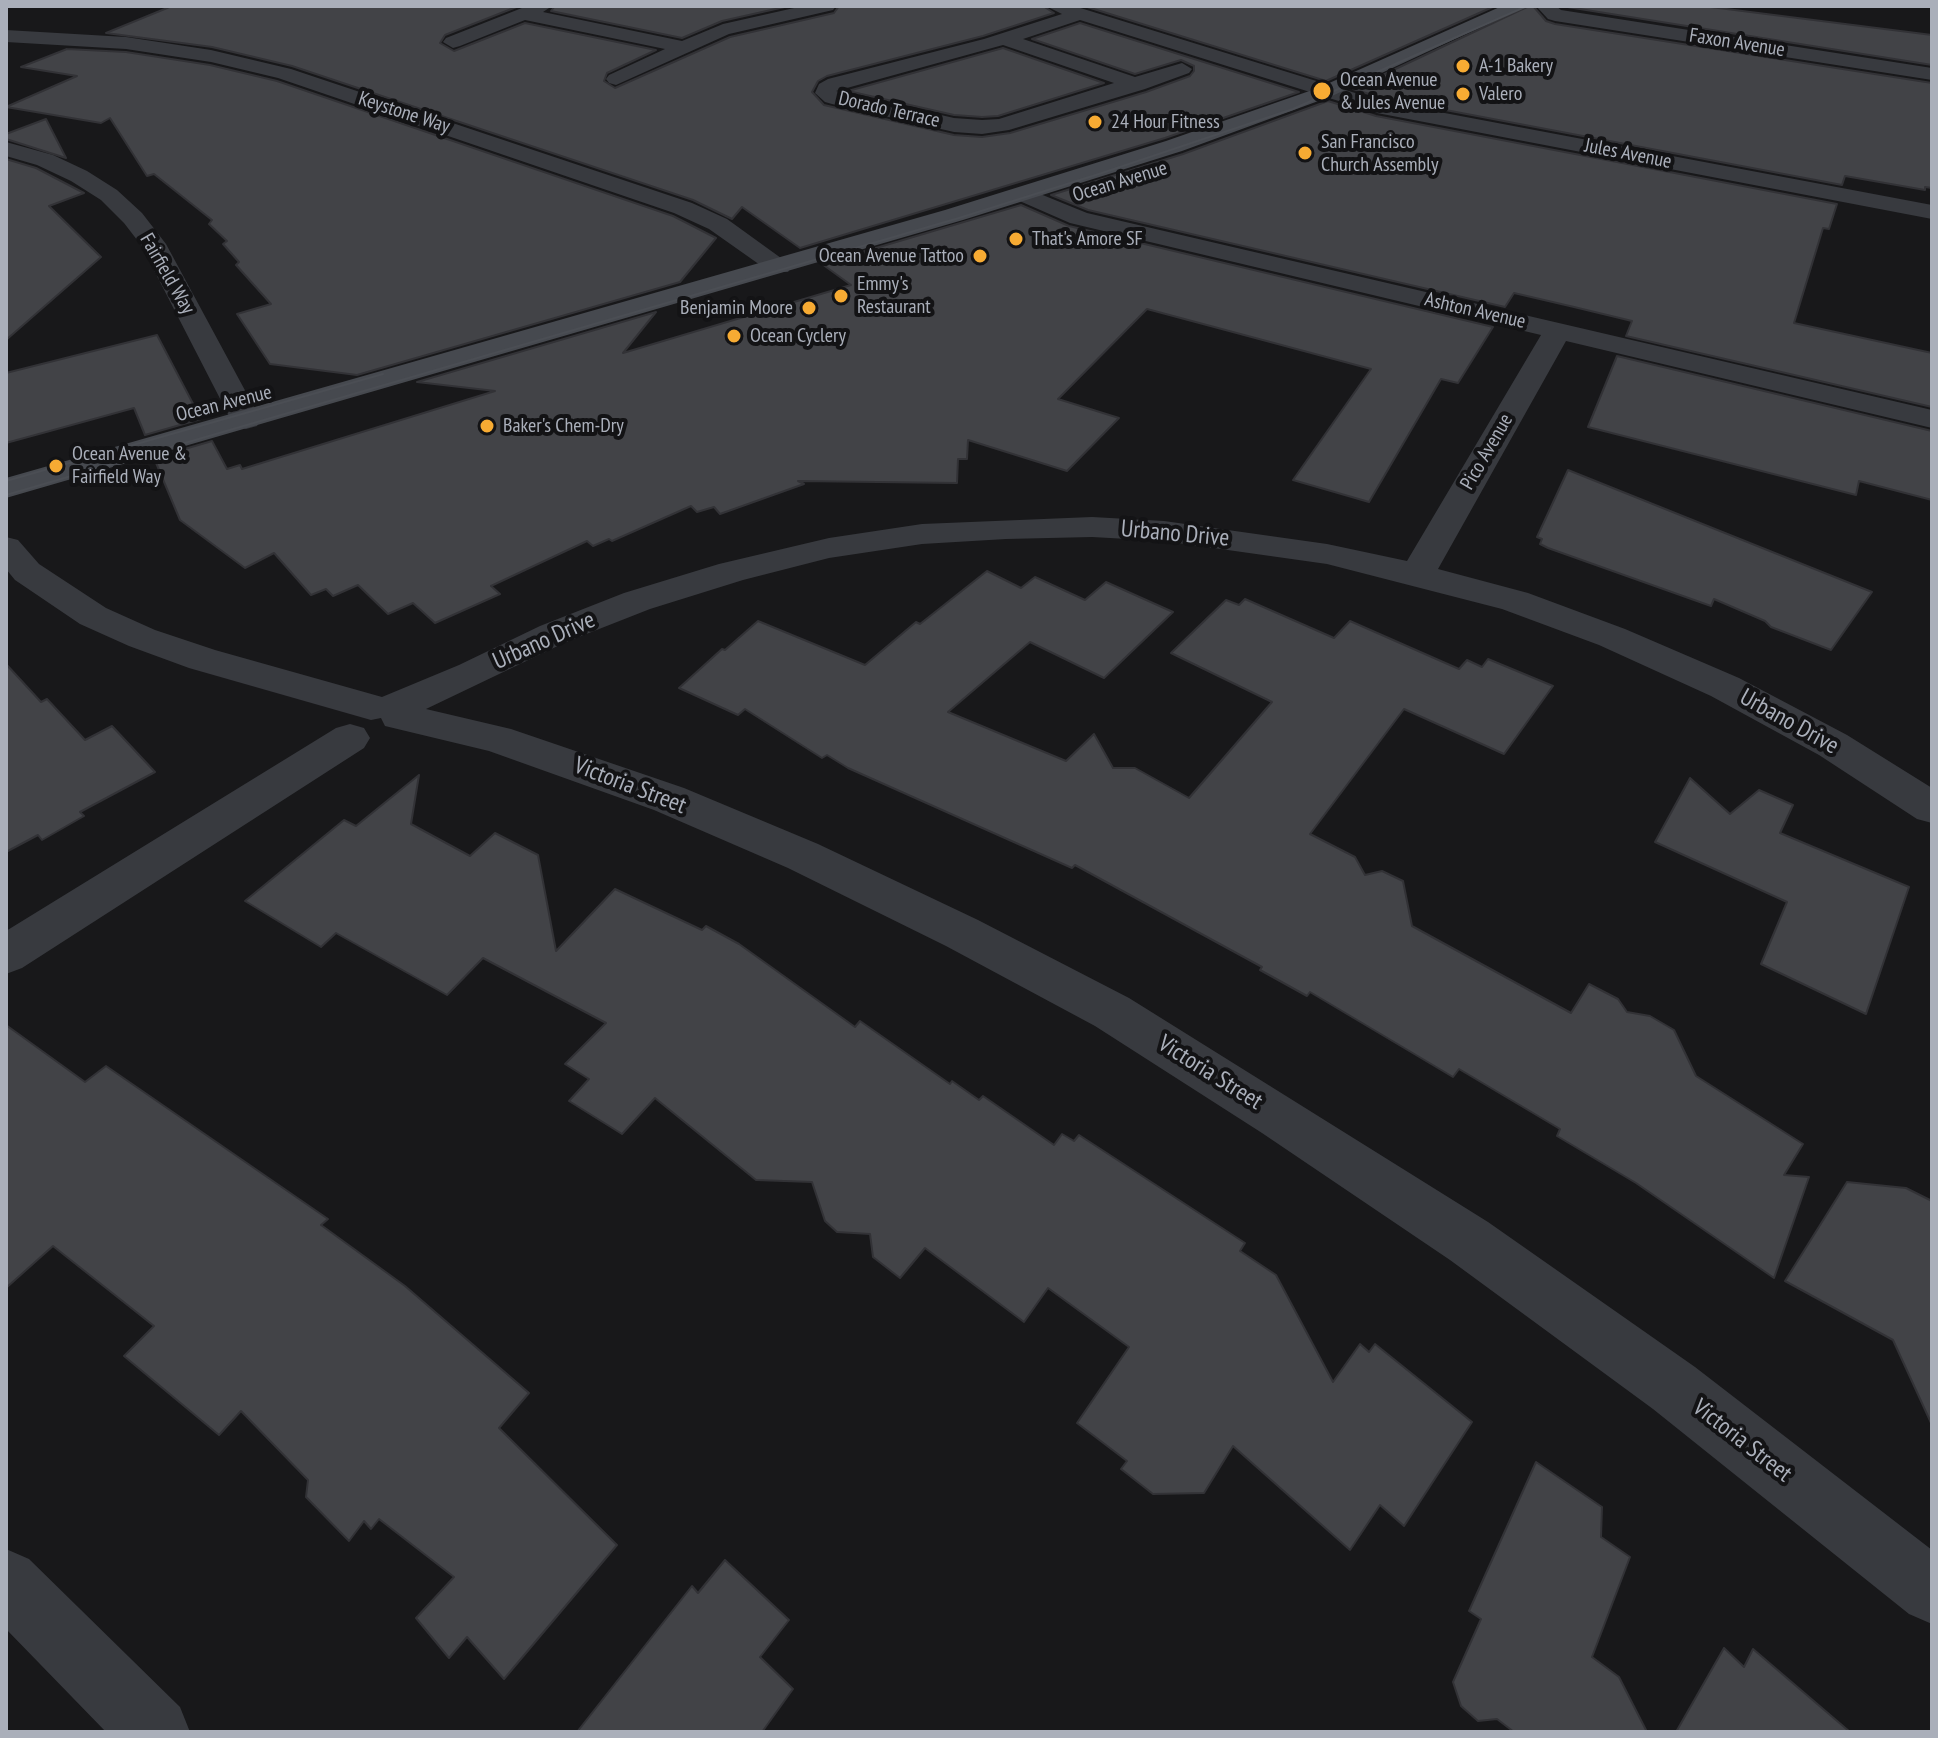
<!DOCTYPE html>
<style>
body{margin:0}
#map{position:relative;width:1938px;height:1738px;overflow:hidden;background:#18181a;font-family:"PT Sans Narrow",sans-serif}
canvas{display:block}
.frame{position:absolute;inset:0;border:8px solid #aaafba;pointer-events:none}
</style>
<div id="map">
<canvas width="1938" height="1738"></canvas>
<div class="frame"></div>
</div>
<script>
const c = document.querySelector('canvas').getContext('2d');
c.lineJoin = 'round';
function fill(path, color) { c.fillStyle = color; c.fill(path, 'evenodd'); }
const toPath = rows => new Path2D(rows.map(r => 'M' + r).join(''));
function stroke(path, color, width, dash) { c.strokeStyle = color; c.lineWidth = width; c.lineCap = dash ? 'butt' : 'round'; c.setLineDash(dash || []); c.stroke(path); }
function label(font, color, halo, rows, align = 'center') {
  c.font = font + ' "PT Sans Narrow",sans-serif'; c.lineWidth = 8; c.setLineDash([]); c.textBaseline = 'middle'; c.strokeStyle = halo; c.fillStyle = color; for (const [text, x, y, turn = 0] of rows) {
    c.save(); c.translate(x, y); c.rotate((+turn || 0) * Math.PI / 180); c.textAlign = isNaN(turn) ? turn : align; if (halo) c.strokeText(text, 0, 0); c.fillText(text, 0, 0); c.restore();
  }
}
const building = toPath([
 [172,6,519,6,445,35,440,43,454,51,525,23,656,50,607,73,604,81,615,88,730,37,834,13,839,6,1043,6,1054,13,983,36,827,76,818,81,812,92,824,105,954,135,982,137,1010,133,1146,92,1190,76,1194,71,1194,66,1181,60,1135,74,1032,39,1080,23,1299,92,1165,138,800,248,742,207,732,219,693,200,292,66,212,47,106,33,172,6],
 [555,6,789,6,722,21,682,38,551,11,555,6],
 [1084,6,1495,6,1326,81,1084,6],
 [1529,6,1533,6,1546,21,1555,24,1932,83,1932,188,1925,187,1925,190,1845,176,1842,185,1382,98,1353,89,1529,6],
 [1561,6,1703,6,1932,35,1932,65,1561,6],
 [1003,48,1104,83,998,116,982,117,954,115,848,91,1003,48],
 [67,49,126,52,210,65,277,81,673,216,716,238,680,282,357,375,270,364,237,314,271,304,236,265,239,262,223,244,227,241,209,224,212,220,154,174,147,176,110,118,101,123,6,107,77,76,21,67,67,49],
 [1328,101,1376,116,1837,204,1829,229,1823,228,1794,323,1932,353,1932,407,1626,336,1632,321,1574,307,1514,293,1505,307,1088,210,1051,195,1183,154,1328,101],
 [46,119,66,158,6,139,6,134,46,119],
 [6,159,36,168,84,193,49,206,101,257,6,340,6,159],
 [1021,205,1069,226,1493,327,1458,383,1441,379,1369,502,1293,480,1371,369,1147,309,1058,399,1119,418,1067,471,968,440,967,459,958,459,957,483,798,481,804,484,720,514,714,507,697,512,691,506,612,541,609,539,593,546,587,541,491,586,500,594,435,623,413,603,388,614,358,585,333,596,326,589,311,595,274,553,245,568,180,520,154,458,212,441,227,469,240,465,242,469,495,391,417,382,656,312,623,353,851,285,822,264,1021,205],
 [157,335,201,419,145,435,134,408,6,443,6,373,157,335],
 [1617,356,1932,431,1932,500,1859,481,1856,495,1588,427,1617,356],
 [1568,470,1872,592,1831,650,1771,627,1765,621,1714,599,1711,606,1548,548,1540,544,1542,539,1537,537,1568,470],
 [987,571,1021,588,1035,577,1085,600,1106,582,1173,612,1104,678,1030,642,948,712,1066,761,1094,734,1113,768,1135,768,1189,798,1272,702,1171,653,1226,600,1239,605,1245,599,1334,638,1350,621,1459,669,1467,660,1482,667,1488,659,1553,686,1504,754,1404,709,1310,834,1355,857,1365,875,1382,871,1403,881,1412,926,1571,1013,1589,984,1618,999,1627,1012,1650,1016,1674,1030,1696,1076,1803,1144,1784,1175,1809,1177,1774,1278,1636,1183,1557,1136,1560,1129,1459,1069,1453,1077,1310,992,1307,996,1260,970,1262,967,1075,865,1072,868,848,768,827,755,822,758,745,709,738,715,679,688,722,649,725,650,758,621,865,665,916,622,920,624,987,571],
 [6,664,41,702,47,699,85,740,112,726,155,772,80,812,84,816,42,840,38,835,6,852,6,664],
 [419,775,411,824,470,856,495,833,538,855,556,951,615,889,702,930,706,926,739,944,855,1027,860,1021,950,1084,952,1081,979,1100,983,1096,1054,1145,1062,1134,1074,1141,1079,1135,1245,1243,1240,1251,1276,1275,1333,1382,1360,1344,1369,1352,1375,1344,1472,1422,1404,1526,1380,1505,1350,1550,1233,1446,1204,1493,1153,1494,1121,1469,1127,1461,1077,1423,1129,1347,1048,1288,1024,1322,925,1248,900,1278,873,1257,870,1234,837,1232,825,1221,812,1182,756,1180,655,1098,622,1134,569,1101,589,1079,565,1064,606,1023,483,958,447,995,336,933,321,947,245,901,344,820,356,826,419,775],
 [1690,778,1730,814,1759,790,1793,805,1780,833,1909,887,1866,1014,1761,964,1787,902,1655,842,1690,778],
 [6,1025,85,1082,106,1066,328,1219,321,1225,405,1286,529,1393,499,1428,617,1545,504,1679,467,1637,449,1658,416,1618,454,1577,379,1519,371,1529,364,1521,349,1541,306,1497,308,1480,241,1411,219,1435,124,1356,154,1326,53,1246,6,1288,6,1025],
 [1847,1182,1906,1188,1932,1201,1932,1425,1893,1340,1785,1281,1847,1182],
 [1536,1462,1602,1507,1601,1537,1630,1557,1592,1657,1619,1677,1647,1732,1514,1732,1497,1719,1478,1721,1461,1706,1453,1682,1481,1619,1469,1611,1536,1462],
 [725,1560,789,1620,760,1657,793,1689,762,1732,577,1732,692,1586,698,1593,725,1560],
 [1724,1648,1744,1667,1753,1649,1850,1732,1676,1732,1724,1648]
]);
fill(building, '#424347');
stroke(building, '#323236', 2);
fill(toPath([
 [527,6,552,6,543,12,682,41,723,24,803,6,836,6,833,10,729,34,616,85,609,83,606,79,609,75,665,49,525,20,460,46,453,48,443,42,446,38,527,6],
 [1046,6,1074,6,1381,101,1932,205,1932,219,1377,113,1080,20,1023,39,1135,77,1182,63,1192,69,1189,73,1145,89,1009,130,982,134,954,132,832,104,825,102,815,93,819,84,828,79,984,39,1062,14,1046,6],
 [1003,45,1114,83,999,119,982,120,954,118,836,91,1003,45],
 [1536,6,1556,6,1561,10,1932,68,1932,80,1555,21,1548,19,1536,6],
 [6,30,126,37,211,50,291,69,692,203,727,219,792,266,788,272,770,272,709,229,674,213,278,78,211,62,126,49,6,42,6,30],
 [6,142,53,155,87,171,117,190,142,213,166,244,261,420,257,426,246,429,235,426,231,420,141,245,124,223,101,200,71,181,37,165,6,156,6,142],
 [1023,187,1087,213,1932,410,1932,428,1566,341,1438,569,1528,593,1625,629,1739,678,1847,735,1932,788,1932,823,1917,819,1819,755,1711,696,1599,645,1502,609,1327,564,1164,541,1092,537,1006,539,922,544,829,558,743,580,650,609,566,642,426,709,511,729,684,788,818,844,978,920,1129,998,1488,1222,1695,1367,1932,1550,1932,1624,1909,1614,1653,1409,1450,1260,1262,1133,1095,1026,946,946,788,868,654,810,489,751,385,726,381,718,371,720,189,668,129,646,80,624,15,580,6,569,6,537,18,540,39,564,106,608,155,630,215,650,382,697,459,665,540,626,624,593,719,564,829,538,922,524,1092,517,1164,521,1327,544,1407,561,1541,335,1070,223,1015,199,1011,194,1015,189,1023,187],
 [350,724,364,728,370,738,364,748,22,968,6,974,6,931,336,728,350,724],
 [6,1549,29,1559,180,1707,190,1732,106,1732,6,1629,6,1549]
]), '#383a3f');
fill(toPath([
 [1502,6,1526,6,1332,96,1182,151,963,220,6,498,6,478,945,210,1166,141,1318,88,1502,6]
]), '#46494f');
stroke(toPath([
 [6,481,383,374],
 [6,495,959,218,1102,173,1293,109,1527,6]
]), '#4b4e54', 2);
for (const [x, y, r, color] of [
 [1463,66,8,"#f7ab33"],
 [1322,91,10,"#f7ab33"],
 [1463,94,8,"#f7ab33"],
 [1095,122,8,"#f7ab33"],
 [1305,153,8,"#f7ab33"],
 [1016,239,8,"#f7ab33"],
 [980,256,8,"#f7ab33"],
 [841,296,8,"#f7ab33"],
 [809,308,8,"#f7ab33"],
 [734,336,8,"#f7ab33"],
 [487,426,8,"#f7ab33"],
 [56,466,8,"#f7ab33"]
]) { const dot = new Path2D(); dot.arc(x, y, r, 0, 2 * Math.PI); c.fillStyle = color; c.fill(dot); stroke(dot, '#131315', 3); }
label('20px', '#aaafba', '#131315', [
 ["Faxon Avenue",1737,43,9],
 ["Dorado Terrace",889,110,13],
 ["Keystone Way",404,113,18],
 ["Jules Avenue",1628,154,11],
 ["Ocean Avenue",1120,182,-17],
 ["Fairfield Way",167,274,60],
 ["Ashton Avenue",1475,311,13],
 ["Ocean Avenue",224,404,-14],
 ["Pico Avenue",1487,452,-60]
]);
label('20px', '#aaafba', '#131315', [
 ["A-1 Bakery",1479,66],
 ["Ocean Avenue",1340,80],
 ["& Jules Avenue",1340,103],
 ["Valero",1479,94],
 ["24 Hour Fitness",1111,122],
 ["San Francisco",1321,142],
 ["Church Assembly",1321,165],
 ["That's Amore SF",1032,239],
 ["Ocean Avenue Tattoo",964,256,"right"],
 ["Emmy's",857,284],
 ["Restaurant",857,307],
 ["Benjamin Moore",793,308,"right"],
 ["Ocean Cyclery",750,336],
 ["Baker's Chem-Dry",503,426],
 ["Ocean Avenue &",72,454],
 ["Fairfield Way",72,477]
], 'left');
label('24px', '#aaafba', '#131315', [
 ["Urbano Drive",1175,534,5],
 ["Urbano Drive",544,641,-24],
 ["Urbano Drive",1789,722,29],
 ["Victoria Street",630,786,21],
 ["Victoria Street",1210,1073,32],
 ["Victoria Street",1742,1441,38]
]);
</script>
